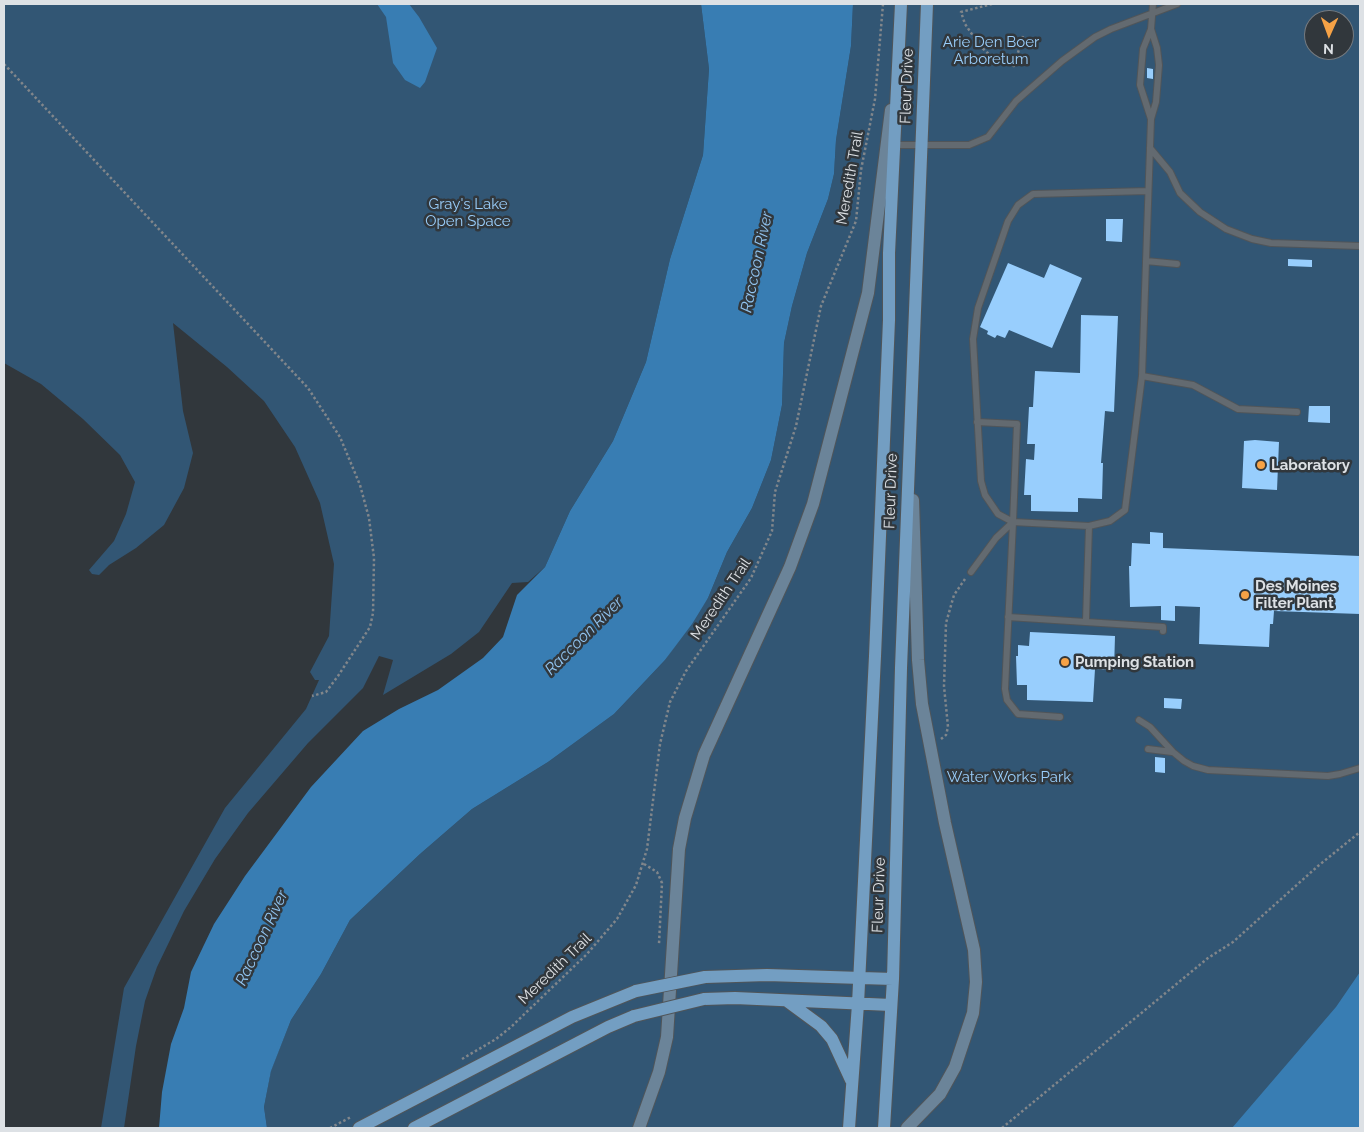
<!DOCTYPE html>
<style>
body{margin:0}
#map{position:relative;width:1364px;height:1132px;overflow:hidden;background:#31373c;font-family:Raleway,sans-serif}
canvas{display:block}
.frame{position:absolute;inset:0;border:5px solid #dde1e5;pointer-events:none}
.north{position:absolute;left:1304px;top:10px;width:50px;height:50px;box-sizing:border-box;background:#31373c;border:1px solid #767b80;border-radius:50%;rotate:182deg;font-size:14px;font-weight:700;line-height:20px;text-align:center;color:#dde1e5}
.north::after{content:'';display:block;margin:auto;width:18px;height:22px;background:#f6a246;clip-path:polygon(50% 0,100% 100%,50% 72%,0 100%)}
</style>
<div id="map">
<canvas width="1364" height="1132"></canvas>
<div class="frame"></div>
<div class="north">N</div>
</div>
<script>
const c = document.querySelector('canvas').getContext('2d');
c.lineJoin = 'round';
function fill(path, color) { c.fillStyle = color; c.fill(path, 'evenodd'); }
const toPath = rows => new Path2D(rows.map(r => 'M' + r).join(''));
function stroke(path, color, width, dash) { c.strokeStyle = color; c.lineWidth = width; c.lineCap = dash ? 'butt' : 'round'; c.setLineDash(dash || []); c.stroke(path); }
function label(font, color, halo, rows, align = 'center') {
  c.font = font + ' Raleway,sans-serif'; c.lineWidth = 5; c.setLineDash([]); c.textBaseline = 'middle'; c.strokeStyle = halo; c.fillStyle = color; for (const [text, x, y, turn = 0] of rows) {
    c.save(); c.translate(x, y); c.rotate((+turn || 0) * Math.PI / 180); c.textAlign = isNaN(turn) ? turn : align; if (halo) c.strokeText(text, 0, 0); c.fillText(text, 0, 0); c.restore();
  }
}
fill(toPath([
 [4,4,701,4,709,69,703,155,670,259,646,362,613,441,570,511,545,567,528,582,512,583,479,632,451,654,383,695,393,660,379,656,363,688,308,743,248,813,215,859,184,911,157,967,145,1001,136,1046,124,1128,101,1128,124,988,225,808,306,709,319,680,315,680,310,672,329,636,334,564,320,503,295,447,264,401,227,367,173,323,183,411,193,453,184,488,164,525,136,548,109,565,99,575,92,574,89,570,114,541,126,514,135,482,120,455,83,419,41,384,4,363],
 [853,4,1360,4,1360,1128,267,1128,264,1107,271,1070,291,1020,321,974,350,920,420,854,472,809,548,762,614,714,665,660,708,598,727,552,752,508,771,460,782,405,784,343,792,306,807,253,828,199,834,174,836,140,851,46],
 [1314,20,1344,20,1344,50,1314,50]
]), '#325674');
fill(toPath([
 [377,4,409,4,419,17,437,48,425,82,420,88,405,80,393,63,386,17],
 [701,4,853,4,851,46,836,140,834,174,828,199,807,253,792,306,784,343,782,405,771,460,752,508,727,552,708,598,692,624,665,660,614,714,548,762,472,809,420,854,350,920,321,974,291,1020,271,1071,264,1107,267,1128,159,1128,162,1092,171,1044,184,1008,191,972,214,924,245,876,311,787,363,731,399,709,438,690,483,658,503,637,517,595,545,567,570,511,613,441,646,362,670,259,703,155,709,69],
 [1360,972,1360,1128,1232,1128,1336,1007]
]), '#387db3');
fill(toPath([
 [1147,68,1153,69,1153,79,1147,78],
 [1106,219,1123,219,1122,242,1106,241],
 [1288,259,1312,260,1312,267,1288,266],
 [1008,263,1044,278,1050,264,1082,278,1052,348,1009,330,1005,338,997,335,995,338,987,334,988,331,980,327],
 [1081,315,1118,316,1114,412,1105,411,1101,463,1103,463,1102,499,1078,498,1078,512,1031,511,1031,495,1024,495,1026,459,1034,460,1035,444,1027,444,1029,407,1033,407,1035,371,1080,373],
 [1309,406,1330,406,1330,423,1308,422],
 [1255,440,1279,442,1277,490,1242,488,1244,441],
 [1150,532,1163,533,1163,548,1360,556,1360,614,1274,611,1273,624,1270,624,1269,647,1199,644,1200,607,1175,606,1175,621,1161,620,1161,606,1130,607,1129,566,1131,566,1132,543,1150,544],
 [1030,632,1115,636,1114,670,1095,669,1093,702,1027,700,1027,685,1017,685,1016,656,1018,656,1018,645,1029,646],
 [1164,698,1182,699,1181,709,1164,708],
 [1155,757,1165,758,1165,773,1155,772]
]), '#98cefd');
const lane = toPath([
 [1151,119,1140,85,1143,49,1151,29,1153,4],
 [894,145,969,145,988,137,1016,101,1062,61,1095,37,1111,29,1177,4],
 [1150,148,1170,172,1180,193,1200,212,1226,229,1252,239,1271,243,1360,246],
 [1148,191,1033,194,1018,205,1008,221,978,308,973,339,981,481,985,495,998,514,1013,522,1089,526,1110,521,1125,510,1142,376,1151,119,1156,102,1159,65,1157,48,1151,29],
 [1146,261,1177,264],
 [1142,376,1193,385,1238,409,1297,412],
 [977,422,1017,424,1013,522],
 [971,572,996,538,1013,522,1005,689,1007,700,1018,714,1060,717],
 [1008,617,1163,627,1163,631],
 [1086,620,1089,526],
 [1139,720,1150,727,1173,752,1184,761,1193,766,1208,770,1328,776,1340,774,1360,768],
 [1148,749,1172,752]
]);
const secondary = toPath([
 [639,1128,659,1072,667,1037,679,849,685,818,704,755,790,567,813,504,868,293,891,110],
 [907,1128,940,1094,955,1067,973,1013,976,982,974,950,945,823,922,704,918,660,913,500]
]);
const primary = toPath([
 [705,977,767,975,893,979],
 [704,999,735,998,891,1005],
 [787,1001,821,1026,832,1039,851,1080],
 [359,1128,572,1017,636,991],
 [414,1128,608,1027,634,1016],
 [849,1128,858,1004,875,656,889,320,889,253,901,4],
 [884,1128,893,979,901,668,927,4]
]);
stroke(lane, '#505559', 8);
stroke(secondary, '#505559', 14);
stroke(primary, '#505559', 14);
stroke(toPath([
 [992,4,961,12,965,24,980,46,990,55,1014,66,1023,36],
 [4,64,308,388,340,437,360,485,369,518,374,558,373,613,370,627,338,676,326,692,312,696],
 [941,739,946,735,948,727,944,686,946,623,954,595,965,579],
 [644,864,657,872,662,883,659,944],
 [462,1059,496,1039,511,1027,587,954,617,919,636,885,647,849,660,744,670,702,686,671,751,578,772,531,775,492,796,426,821,306,856,221,861,170,875,99,883,4],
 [330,1128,351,1117],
 [1002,1128,1208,958,1233,942,1318,866,1360,832]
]), '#81868b', 2.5, [2.5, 2.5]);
stroke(lane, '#636a70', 6);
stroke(secondary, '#6b8499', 12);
stroke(primary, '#739ec2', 12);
const primaryBridge = toPath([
 [636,991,705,977],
 [634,1016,704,999]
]);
stroke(primaryBridge, '#505559', 14, []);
stroke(primaryBridge, '#739ec2', 12);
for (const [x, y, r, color] of [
 [1261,465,5,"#f6a246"],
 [1245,595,5,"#f6a246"],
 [1065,662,5,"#f6a246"]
]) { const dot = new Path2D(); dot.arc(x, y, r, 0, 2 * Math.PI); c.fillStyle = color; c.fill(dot); stroke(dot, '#31373c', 2); }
label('15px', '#99cdfa', '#31373c', [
 ["Arie Den Boer",991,42],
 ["Arboretum",991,59],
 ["Gray's Lake",468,204],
 ["Open Space",468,221],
 ["Water Works Park",1009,777]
]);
label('15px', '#dde1e5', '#31373c', [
 ["Fleur Drive",907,86,-88],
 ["Meredith Trail",850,178,-80],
 ["Fleur Drive",891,491,-88],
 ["Meredith Trail",721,599,-56],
 ["Fleur Drive",879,895,-88],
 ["Meredith Trail",555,969,-44]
]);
label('bold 15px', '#dde1e5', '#31373c', [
 ["Laboratory",1271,465],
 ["Des Moines",1255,586],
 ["Filter Plant",1255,603],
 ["Pumping Station",1075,662]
], 'left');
label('italic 16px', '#91c4f0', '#31373c', [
 ["Raccoon River",757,262,-78],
 ["Raccoon River",584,636,-45],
 ["Raccoon River",262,938,-65]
]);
</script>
